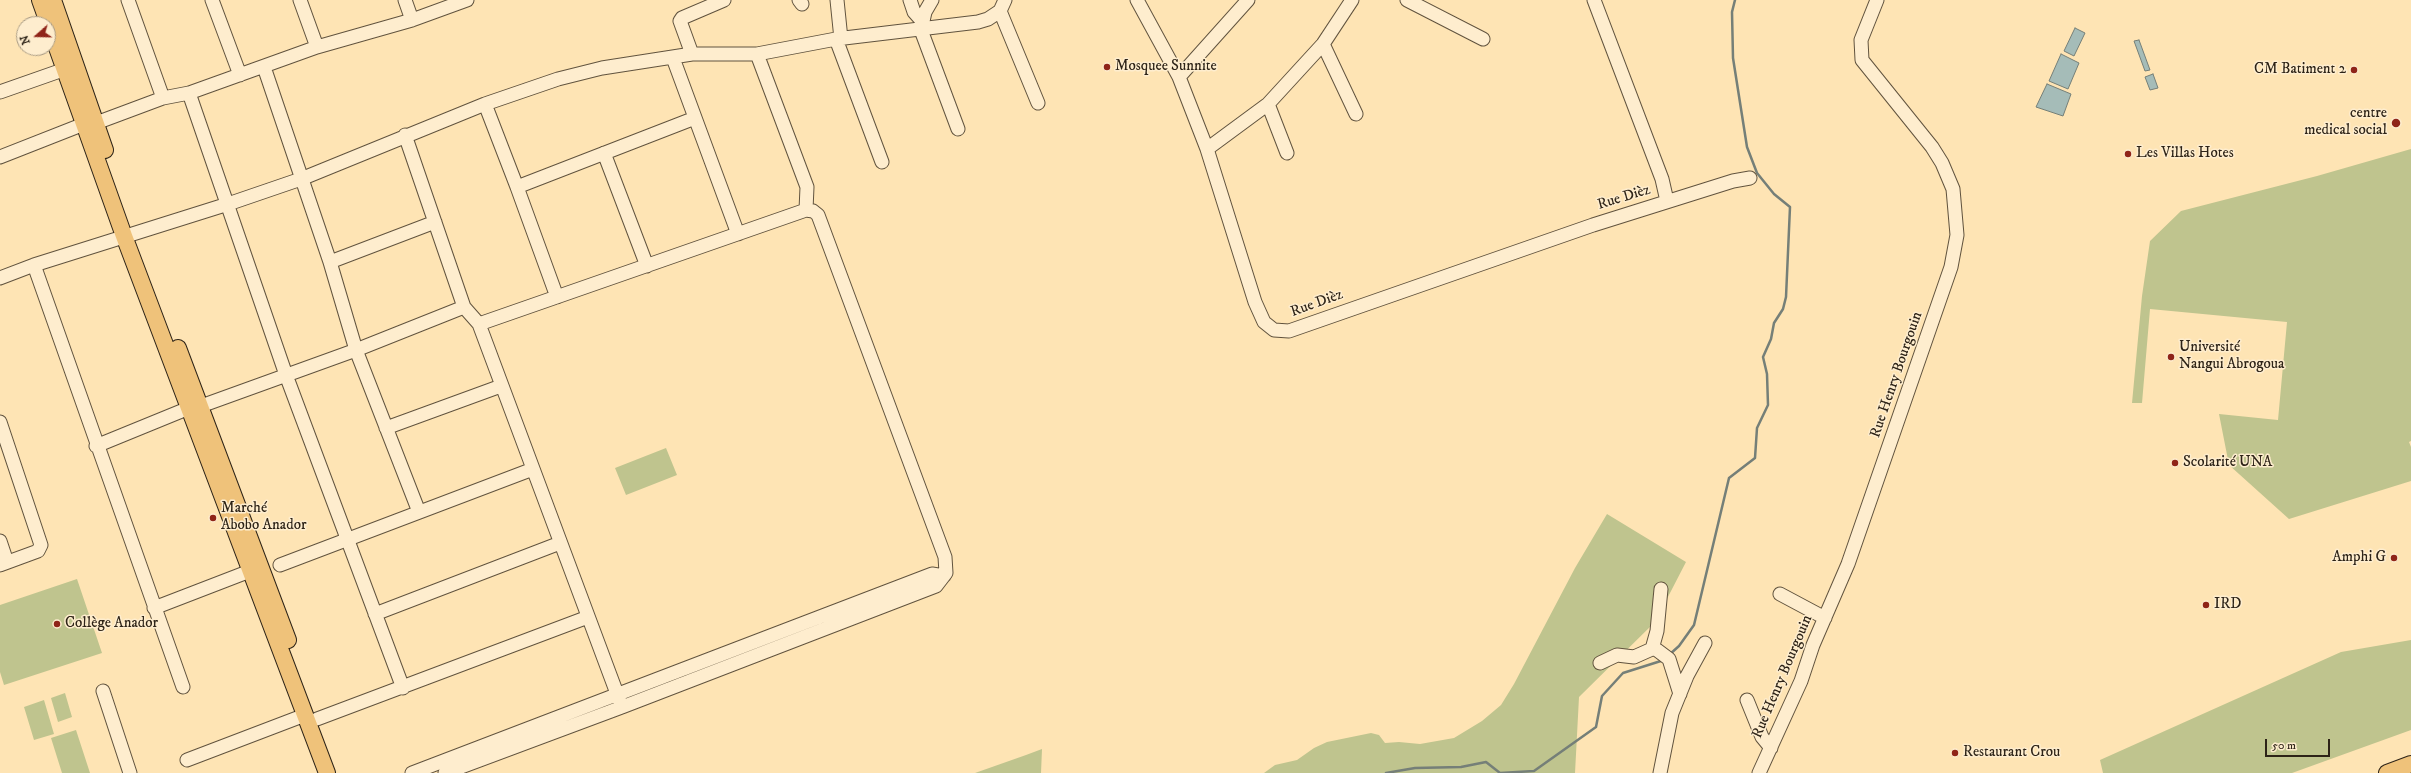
<!DOCTYPE html>
<meta charset="utf-8">
<style>
body{margin:0}
#map{position:relative;width:2411px;height:773px;overflow:hidden;background:#fee4b4;font-family:"IM FELL DW Pica",serif}
canvas{display:block}
.north{position:absolute;left:16px;top:16px;width:40px;height:40px;box-sizing:border-box;background:#feedce;border:1px solid #aa9c85;border-radius:50%;rotate:250deg;font-size:11px;font-weight:700;line-height:16px;text-align:center;color:#2d2317}
.north::after{content:'';display:block;margin:auto;width:14px;height:18px;background:#8f2418;clip-path:polygon(50% 0,100% 100%,50% 72%,0 100%)}
.scale{position:absolute;left:2265px;top:739px;width:65px;height:18px;box-sizing:border-box;border:2px solid #2d2317;border-top:0;padding-left:5px;font-size:12px;line-height:14px;white-space:nowrap;color:#2d2317;-webkit-text-stroke:3px #feedce;paint-order:stroke}
</style>
<div id="map">
<canvas width="2411" height="773"></canvas>
<div class="north">N</div>
<div class="scale">50 m</div>
</div>
<script>
const c = document.querySelector('canvas').getContext('2d');
c.lineJoin = 'round';
function fill(path, color) { c.fillStyle = color; c.fill(path, 'evenodd'); }
const toPath = rows => new Path2D(rows.map(r => 'M' + r).join(''));
function stroke(path, color, width, dash) { c.strokeStyle = color; c.lineWidth = width; c.lineCap = dash ? 'butt' : 'round'; c.setLineDash(dash || []); c.stroke(path); }
function label(font, color, halo, rows, align = 'center') {
  c.font = font + ' "IM FELL DW Pica",serif'; c.lineWidth = 3; c.setLineDash([]); c.textBaseline = 'middle'; c.strokeStyle = halo; c.fillStyle = color; for (const [text, x, y, turn = 0] of rows) {
    c.save(); c.translate(x, y); c.rotate((+turn || 0) * Math.PI / 180); c.textAlign = isNaN(turn) ? turn : align; if (halo) c.strokeText(text, 0, 0); c.fillText(text, 0, 0); c.restore();
  }
}
fill(toPath([
 [2411,149,2411,441,2409,442,2411,447,2411,481,2289,519,2229,465,2219,414,2278,420,2287,322,2150,309,2142,403,2132,403,2142,296,2150,241,2181,211,2317,176],
 [666,448,677,475,626,495,615,468],
 [1607,514,1686,562,1655,622,1579,697,1575,773,1264,773,1275,765,1297,760,1314,748,1327,742,1371,733,1379,735,1385,743,1399,742,1420,744,1454,738,1482,721,1501,705,1514,684,1575,568],
 [77,579,102,653,4,685,0,672,0,605],
 [2411,640,2411,730,2292,773,2103,773,2100,760,2341,652],
 [65,693,72,717,58,722,51,698],
 [44,700,54,734,34,740,24,707],
 [76,730,90,773,62,773,51,738],
 [1042,749,1041,773,975,773,1026,755]
]), '#bfc48e');
const water = toPath([
 [2075,28,2085,33,2074,56,2064,51,2075,28],
 [2139,40,2150,70,2145,71,2134,41,2139,40],
 [2061,54,2079,63,2068,89,2049,81,2061,54],
 [2153,74,2158,88,2150,90,2145,77,2153,74],
 [2047,84,2071,94,2063,116,2036,107,2047,84]
]);
fill(water, '#a5bcb8');
stroke(water, '#757f78', 1);
stroke(toPath([
 [1669,655,1679,646,1694,625,1729,478,1755,458,1757,428,1768,405,1767,374,1763,357,1771,339,1774,323,1783,309,1786,297,1790,207,1774,194,1757,173,1747,147,1733,58,1732,12,1735,0],
 [1386,773,1415,768,1461,767,1486,762,1500,773,1534,771,1596,727,1602,696,1623,673,1664,660]
]), '#757f78', 2.5);
const minor = toPath([
 [128,0,163,98],
 [212,0,240,75],
 [300,0,317,47],
 [405,0,412,20],
 [799,0,802,4],
 [837,0,841,39],
 [910,0,914,12,922,21],
 [932,0,925,12,921,30,958,129],
 [1137,0,1179,77,1207,149,1255,302,1264,322,1274,330,1289,331,1593,225,1733,181,1750,178],
 [1407,0,1483,39],
 [1594,0,1662,179,1667,201],
 [1000,11,1038,103],
 [836,39,882,162],
 [1323,44,1356,114],
 [692,54,680,21,682,18,724,0],
 [757,54,807,187,806,210],
 [673,58,738,234],
 [264,67,330,262,356,350,419,512],
 [1179,77,1248,0],
 [0,92,74,66],
 [189,93,286,375,403,688],
 [485,104,517,187,695,118],
 [1268,104,1287,153],
 [96,123,163,98,189,93,317,47,412,20,467,0],
 [405,135,464,307,479,324],
 [1207,149,1268,104,1323,44,1352,0],
 [604,153,647,266],
 [0,157,84,124],
 [517,187,557,297],
 [330,262,435,222],
 [34,265,183,687],
 [0,278,34,265,228,204,301,179,485,104,558,79,602,68,692,54,757,54,836,39,978,22,988,19,1000,11,1005,0],
 [201,406,356,350,464,307],
 [0,422,41,545,38,551,0,565],
 [386,428,501,386],
 [96,446,189,408],
 [0,541,7,562],
 [280,565,533,469],
 [1780,594,1825,618],
 [154,608,250,571],
 [375,614,560,543],
 [1652,649,1657,631,1661,589],
 [1600,663,1617,655,1634,657,1652,649,1657,650,1669,659,1680,694],
 [103,691,130,773],
 [1747,700,1762,737,1771,748],
 [317,719,588,617],
 [187,760,305,715],
 [412,773,932,574,944,576],
 [445,773,622,707,936,586,946,573,945,557,818,215,813,211,806,210,479,324,622,707],
 [1660,773,1672,713,1687,676,1705,643],
 [1759,773,1801,681,1813,645,1848,564,1951,267,1957,235,1953,189,1942,163,1932,147,1862,60,1861,40,1877,0]
]);
const major = toPath([
 [40,0,124,236,327,773],
 [53,0,105,150],
 [178,348,288,640],
 [2387,773,2411,764]
]);
stroke(minor, '#61533e', 15);
stroke(major, '#2d2317', 18);
stroke(minor, '#feedce', 13);
stroke(major, '#efc27a', 16);
for (const [x, y, r, color] of [
 [1107,67,4,"#8f2418"],
 [2354,70,4,"#8f2418"],
 [2396,123,5,"#8f2418"],
 [2128,154,4,"#8f2418"],
 [2171,357,4,"#8f2418"],
 [2175,463,4,"#8f2418"],
 [213,518,4,"#8f2418"],
 [2394,558,4,"#8f2418"],
 [2206,605,4,"#8f2418"],
 [57,624,4,"#8f2418"],
 [1955,753,4,"#8f2418"]
]) { const dot = new Path2D(); dot.arc(x, y, r, 0, 2 * Math.PI); c.fillStyle = color; c.fill(dot); stroke(dot, '#feedce', 1.5); }
label('15px', '#2d2317', '#feedce', [
 ["Mosquee Sunnite",1115,67],
 ["CM Batiment 2",2346,70,"right"],
 ["centre",2387,114,"right"],
 ["medical social",2387,131,"right"],
 ["Les Villas Hotes",2136,154],
 ["Université",2179,348],
 ["Nangui Abrogoua",2179,365],
 ["Scolarité UNA",2183,463],
 ["Marché",221,509],
 ["Abobo Anador",221,526],
 ["Amphi G",2386,558,"right"],
 ["IRD",2214,605],
 ["Collège Anador",65,624],
 ["Restaurant Crou",1963,753]
], 'left');
label('15px', '#2d2317', '#feedce', [
 ["Rue Dièz",1624,198,-17],
 ["Rue Dièz",1317,304,-20],
 ["Rue Henry Bourgouin",1897,375,-71],
 ["Rue Henry Bourgouin",1783,677,-67]
]);
</script>
